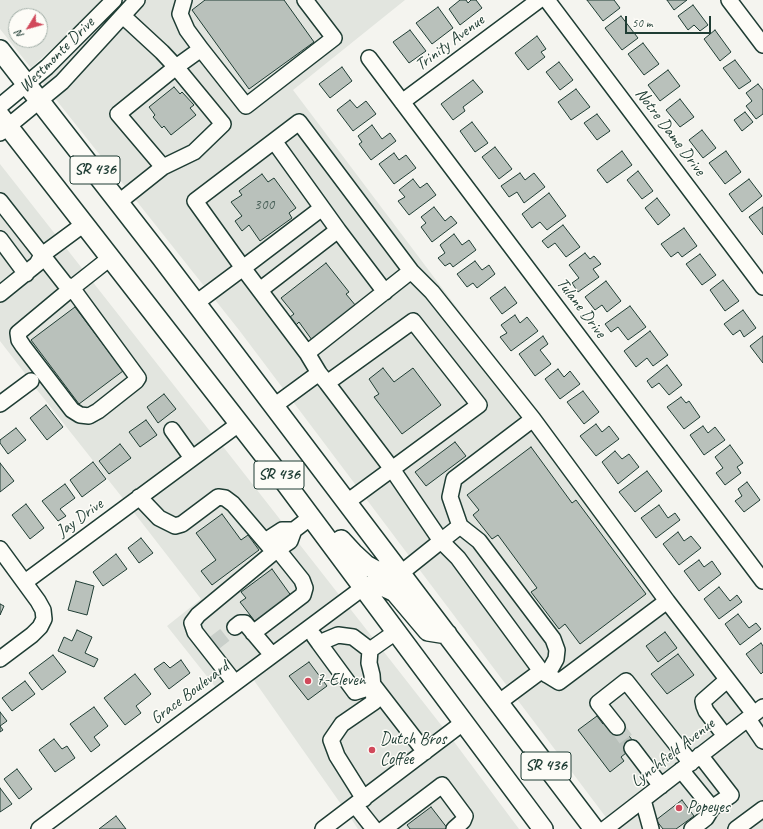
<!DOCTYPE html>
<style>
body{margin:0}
#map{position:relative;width:763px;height:829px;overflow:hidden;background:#f4f4ef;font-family:Caveat,sans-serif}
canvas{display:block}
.north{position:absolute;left:8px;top:8px;width:40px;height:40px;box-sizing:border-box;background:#fdfcf7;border:1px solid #a4b0a9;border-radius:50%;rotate:233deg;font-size:11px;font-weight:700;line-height:16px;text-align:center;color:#1f3d34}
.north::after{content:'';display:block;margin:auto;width:14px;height:18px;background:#d1495b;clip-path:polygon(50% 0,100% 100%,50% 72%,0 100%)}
.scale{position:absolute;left:625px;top:16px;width:86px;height:18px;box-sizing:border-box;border:2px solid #1f3d34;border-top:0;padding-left:5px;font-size:12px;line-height:14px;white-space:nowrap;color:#1f3d34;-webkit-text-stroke:3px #fdfcf7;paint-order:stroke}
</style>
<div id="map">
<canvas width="763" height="829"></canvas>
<div class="north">N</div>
<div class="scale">50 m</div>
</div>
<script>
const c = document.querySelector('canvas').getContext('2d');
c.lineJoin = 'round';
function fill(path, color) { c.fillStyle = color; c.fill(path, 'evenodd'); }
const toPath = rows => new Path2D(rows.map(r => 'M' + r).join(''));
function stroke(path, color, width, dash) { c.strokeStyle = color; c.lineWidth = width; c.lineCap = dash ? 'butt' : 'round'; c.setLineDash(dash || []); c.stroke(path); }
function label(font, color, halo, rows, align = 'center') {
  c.font = font + ' Caveat,sans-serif'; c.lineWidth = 3; c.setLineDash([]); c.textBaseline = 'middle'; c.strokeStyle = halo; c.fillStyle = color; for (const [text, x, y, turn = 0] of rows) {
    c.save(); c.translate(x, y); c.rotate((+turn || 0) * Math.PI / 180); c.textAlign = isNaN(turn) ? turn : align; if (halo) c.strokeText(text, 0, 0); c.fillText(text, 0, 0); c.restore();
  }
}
fill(toPath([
 [0,0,104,0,31,68,0,29],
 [16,16,40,16,40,40,16,40],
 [121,0,405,0,293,90,756,705,608,820,239,330,38,77],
 [0,164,213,435,125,501,34,386,39,382,33,372,27,376,0,341],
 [221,444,340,596,217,689,167,626,201,599,132,510],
 [348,606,445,730,343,807,253,679,226,700,224,698],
 [763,715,763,829,615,829],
 [452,739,519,829,358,829,350,817]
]), '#e2e5df');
const building = toPath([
 [205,0,284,0,314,42,249,89,192,10,205,0],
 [460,0,466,0,468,3,471,0,476,0,482,8,460,25,449,9,460,0],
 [587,0,614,0,620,8,603,21,587,0],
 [667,0,687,0,674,10,667,0],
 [693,5,708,25,700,31,694,25,688,30,678,16,693,5],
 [438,7,453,28,432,44,416,23,438,7],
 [621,16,638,38,622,50,605,28,621,16],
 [410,30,426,51,409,63,393,42,410,30],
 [715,30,731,52,720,61,704,39,715,30],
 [537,36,546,49,541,52,545,57,528,70,515,53,537,36],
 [643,43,659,64,644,75,628,54,643,43],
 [735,60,751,81,739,89,723,68,735,60],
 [559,62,573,80,560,90,546,72,559,62],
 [342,67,352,81,330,98,319,84,342,67],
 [668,70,680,86,660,101,648,85,668,70],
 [473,80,483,92,463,107,465,111,453,120,441,104,473,80],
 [758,84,763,90,763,114,756,119,746,106,752,101,746,93,758,84],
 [174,87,180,94,182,92,194,105,190,108,196,115,171,135,164,126,162,128,153,117,155,115,149,107,174,87],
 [576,89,590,107,571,120,558,102,576,89],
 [680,99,694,117,680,127,666,110,680,99],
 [350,100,357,108,366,101,376,114,353,131,337,110,350,100],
 [745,112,753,122,742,131,734,120,745,112],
 [597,114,610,131,597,140,584,123,597,114],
 [472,122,488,143,475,152,460,131,472,122],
 [372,125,382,139,390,133,396,141,371,160,359,144,362,142,358,136,372,125],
 [702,130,716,148,703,158,689,140,702,130],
 [495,147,512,169,499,179,482,157,495,147],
 [622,151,632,165,607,183,597,170,622,151],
 [726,151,741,172,725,184,709,163,726,151],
 [394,153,399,160,406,155,416,168,394,184,379,164,394,153],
 [638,171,653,191,642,199,627,180,638,171],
 [520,173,525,180,534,173,545,187,524,203,517,192,509,197,501,186,520,173],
 [262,174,268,182,274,178,296,208,289,213,292,218,260,241,249,225,242,231,235,221,242,216,231,202,242,195,239,191,262,174],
 [413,179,420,188,427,183,436,195,409,215,398,201,405,197,399,190,413,179],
 [749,179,762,196,742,212,729,194,749,179],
 [549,193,566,216,547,230,540,222,532,228,522,214,549,193],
 [657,198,670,215,658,225,645,208,657,198],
 [434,207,445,221,451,216,457,223,432,242,421,227,426,223,421,217,434,207],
 [763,207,763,235,749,217,763,207],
 [563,225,580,247,566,257,555,243,548,248,542,241,563,225],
 [684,228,697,246,682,257,678,252,671,257,661,244,684,228],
 [454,234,462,245,469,240,476,250,453,267,450,263,445,266,438,258,445,253,440,245,454,234],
 [585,253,590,259,594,256,601,264,593,269,599,277,578,292,572,283,579,278,569,265,585,253],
 [700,254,716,275,702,285,686,264,700,254],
 [475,261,482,270,489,265,495,274,477,288,473,283,467,287,457,274,475,261],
 [326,263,349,292,346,294,356,306,312,340,299,322,296,325,290,317,294,314,281,298,326,263],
 [723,280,739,301,725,311,710,290,723,280],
 [606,281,621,301,607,312,602,305,595,310,585,297,606,281],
 [505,287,517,303,502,314,490,298,505,287],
 [630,306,646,327,628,340,618,327,611,332,605,324,630,306],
 [75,307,123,371,79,404,31,340,75,307],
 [743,310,756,328,744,337,740,330,733,335,724,324,743,310],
 [515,315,520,323,527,317,538,331,511,351,500,337,507,333,501,325,515,315],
 [650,331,668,355,653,366,647,358,636,367,624,351,650,331],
 [543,336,548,344,540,350,551,364,535,376,519,354,543,336],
 [763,336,763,363,750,346,763,336],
 [667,365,682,385,669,395,659,383,652,388,647,381,667,365],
 [383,368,394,382,413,368,441,405,402,434,374,397,379,394,369,379,383,368],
 [558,369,564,377,570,371,580,384,560,399,545,379,558,369],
 [583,391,599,412,584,424,567,402,583,391],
 [164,394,176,409,158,423,147,407,164,394],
 [681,397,686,403,689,401,700,417,684,429,667,407,681,397],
 [46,405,63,427,47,440,30,418,46,405],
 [146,420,157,435,140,447,129,432,146,420],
 [596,424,602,432,609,426,619,439,596,456,580,436,596,424],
 [703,426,708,433,715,427,725,440,704,455,690,435,703,426],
 [16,428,26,440,8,454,0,443,0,440,16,428],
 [455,442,466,456,426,486,415,472,455,442],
 [120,444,131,458,109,474,99,461,120,444],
 [730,445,743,463,737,467,741,473,725,485,716,473,723,468,715,457,730,445],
 [531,447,572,503,576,500,646,594,580,644,565,624,559,629,531,592,537,588,498,535,492,539,473,515,479,510,467,495,531,447],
 [615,451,622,459,629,454,639,467,618,484,602,462,615,451],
 [93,462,106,479,82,497,70,480,93,462],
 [0,463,14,481,0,492,0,463],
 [647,471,662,491,635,512,619,492,647,471],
 [747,482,760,500,744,512,735,501,742,496,738,489,747,482],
 [65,484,75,498,60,509,66,516,58,521,42,501,65,484],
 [26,504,44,528,30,539,12,515,26,504],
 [659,505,668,518,675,513,680,520,656,538,641,518,659,505],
 [222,514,241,540,248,535,259,550,212,585,201,571,216,560,196,533,222,514],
 [678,532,684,541,691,536,701,548,679,565,663,544,678,532],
 [141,538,153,553,139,563,128,548,141,538],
 [116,554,127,569,103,586,93,572,116,554],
 [699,560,704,567,712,561,721,574,699,591,684,571,699,560],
 [272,569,292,597,257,624,240,602,246,598,241,592,272,569],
 [76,581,94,586,87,615,68,610,76,581],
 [719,587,730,601,737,595,742,602,719,619,704,599,719,587],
 [0,604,4,606,0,615,0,604],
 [738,614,749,628,756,623,761,629,740,645,725,624,738,614],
 [77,630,92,637,85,653,98,659,94,667,58,651,64,637,72,641,77,630],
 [665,632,677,648,658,662,646,646,665,632],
 [761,643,763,646,763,672,761,674,746,654,761,643],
 [678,654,694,675,667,694,651,674,678,654],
 [53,655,66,672,42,690,29,673,53,655],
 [181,660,190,673,169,689,154,669,164,662,170,668,181,660],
 [309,662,327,686,308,700,289,676,309,662],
 [135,674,151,694,136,706,141,713,125,725,104,698,135,674],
 [25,681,35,694,12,711,2,698,25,681],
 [94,707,108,726,94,737,100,745,91,752,70,724,94,707],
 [0,712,7,721,0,726,3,730,0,732,0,712],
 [597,716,603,724,608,720,620,724,636,745,621,757,624,761,610,772,578,730,597,716],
 [54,739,62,749,67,746,75,758,55,772,39,750,54,739],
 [17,769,32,789,19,799,4,779,17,769],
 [0,788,12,804,0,812,0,788],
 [682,800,694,816,676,829,663,829,656,820,682,800],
 [431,807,448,829,410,829,407,825,431,807],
 [116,816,126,829,99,829,116,816]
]);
fill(building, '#b9c1bb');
stroke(building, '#1f3d34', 1);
stroke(toPath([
 [213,644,235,627],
 [617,727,632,748]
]), '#c9cfca', 15, [15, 8]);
const minor = toPath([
 [184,0,180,14,187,30,201,49],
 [547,0,763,287],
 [729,0,763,45],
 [123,16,162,52,176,67,223,124,194,152,163,167,118,114,176,67,201,49,246,106,334,38,305,0],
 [369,58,763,581],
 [402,102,539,0],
 [0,106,47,67,114,0],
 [0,133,62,82,137,0],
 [0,201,65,284,72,288,18,333,19,340,23,346,72,410,80,415,89,416,98,411,136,381,138,378,72,288,110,258],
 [119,202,163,167],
 [338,230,385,292],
 [0,239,26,274],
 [411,271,432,292,533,419],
 [260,290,338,230,274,141],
 [0,294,37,264,42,255,84,224],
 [196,303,243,268,195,201,299,122,411,271,307,353,319,373],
 [307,353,243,268,322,208],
 [0,404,31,381],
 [274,406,319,373,327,383,392,469,479,405,413,321,327,383],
 [172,430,192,458],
 [139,497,159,518,175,526,182,524,218,497,225,498,233,504,274,552],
 [347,502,392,469,441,541,401,573],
 [460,526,479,541,553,639,557,650,556,659,547,675],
 [265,541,282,530,294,530],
 [0,549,38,601,43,610,44,619,40,627,32,635,0,659],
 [25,582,240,423],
 [667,601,754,714],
 [235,627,240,623,245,623,272,655],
 [253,633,303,595,305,588,302,580,278,550],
 [314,636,319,643,338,635,353,637,370,650,397,631],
 [319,643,355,692,374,686,425,752],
 [235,683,195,632,192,623,198,615,274,552,290,541,294,530,311,517],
 [498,703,541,671,458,558,441,541,460,526,450,497,454,479,533,419,667,601,559,682,541,671],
 [748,719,763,741],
 [617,727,598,703,626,681,691,763],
 [725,736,706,711,704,706,703,701,727,680],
 [632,748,661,786],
 [681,770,712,808,731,795,700,755],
 [364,799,337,756,331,740,342,724,374,702,372,675,369,663,370,650],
 [643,800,651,829],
 [355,805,374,829],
 [39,829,364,587],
 [323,829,464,722],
 [384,829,442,785,465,816,463,821,454,829],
 [605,829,763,707],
 [692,829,706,818,712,808],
 [736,829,763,809]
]);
const major = toPath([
 [0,50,161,257,594,829],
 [0,116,284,481,543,829],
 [341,540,353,553,366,565,375,570,386,572,401,573],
 [364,587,380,585,395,592,428,631,447,634]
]);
stroke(minor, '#1f3d34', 18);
stroke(major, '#1f3d34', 22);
stroke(minor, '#fdfcf7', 15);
stroke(major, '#fdfcf7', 19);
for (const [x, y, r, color] of [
 [308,681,4,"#d1495b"],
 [372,750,4,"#d1495b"],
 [679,808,4,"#d1495b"]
]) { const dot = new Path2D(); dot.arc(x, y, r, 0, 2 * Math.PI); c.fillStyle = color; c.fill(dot); stroke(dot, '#fdfcf7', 1.5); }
label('15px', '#465e56', null, [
 ["300",264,205]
]);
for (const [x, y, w] of [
 [95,170,50],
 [279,475,50],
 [546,766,50]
]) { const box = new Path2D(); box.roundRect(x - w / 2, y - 14, w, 28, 3); c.fillStyle = '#fdfcf7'; c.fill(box); stroke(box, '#1f3d34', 1); }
label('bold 16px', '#1f3d34', null, [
 ["SR 436",95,170],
 ["SR 436",279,475],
 ["SR 436",546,766]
]);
label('17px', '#1f3d34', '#fdfcf7', [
 ["Trinity Avenue",450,43,-37],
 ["Westmonte Drive",57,55,-45],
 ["Notre Dame Drive",670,132,53],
 ["Tulane Drive",581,308,53],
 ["Jay Drive",80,518,-36],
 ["Grace Boulevard",190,693,-37],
 ["Lynchfield Avenue",673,753,-38]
]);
label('17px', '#1f3d34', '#fdfcf7', [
 ["7-Eleven",316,681],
 ["Dutch Bros",380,740],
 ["Coffee",380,760],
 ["Popeyes",687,808]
], 'left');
</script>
